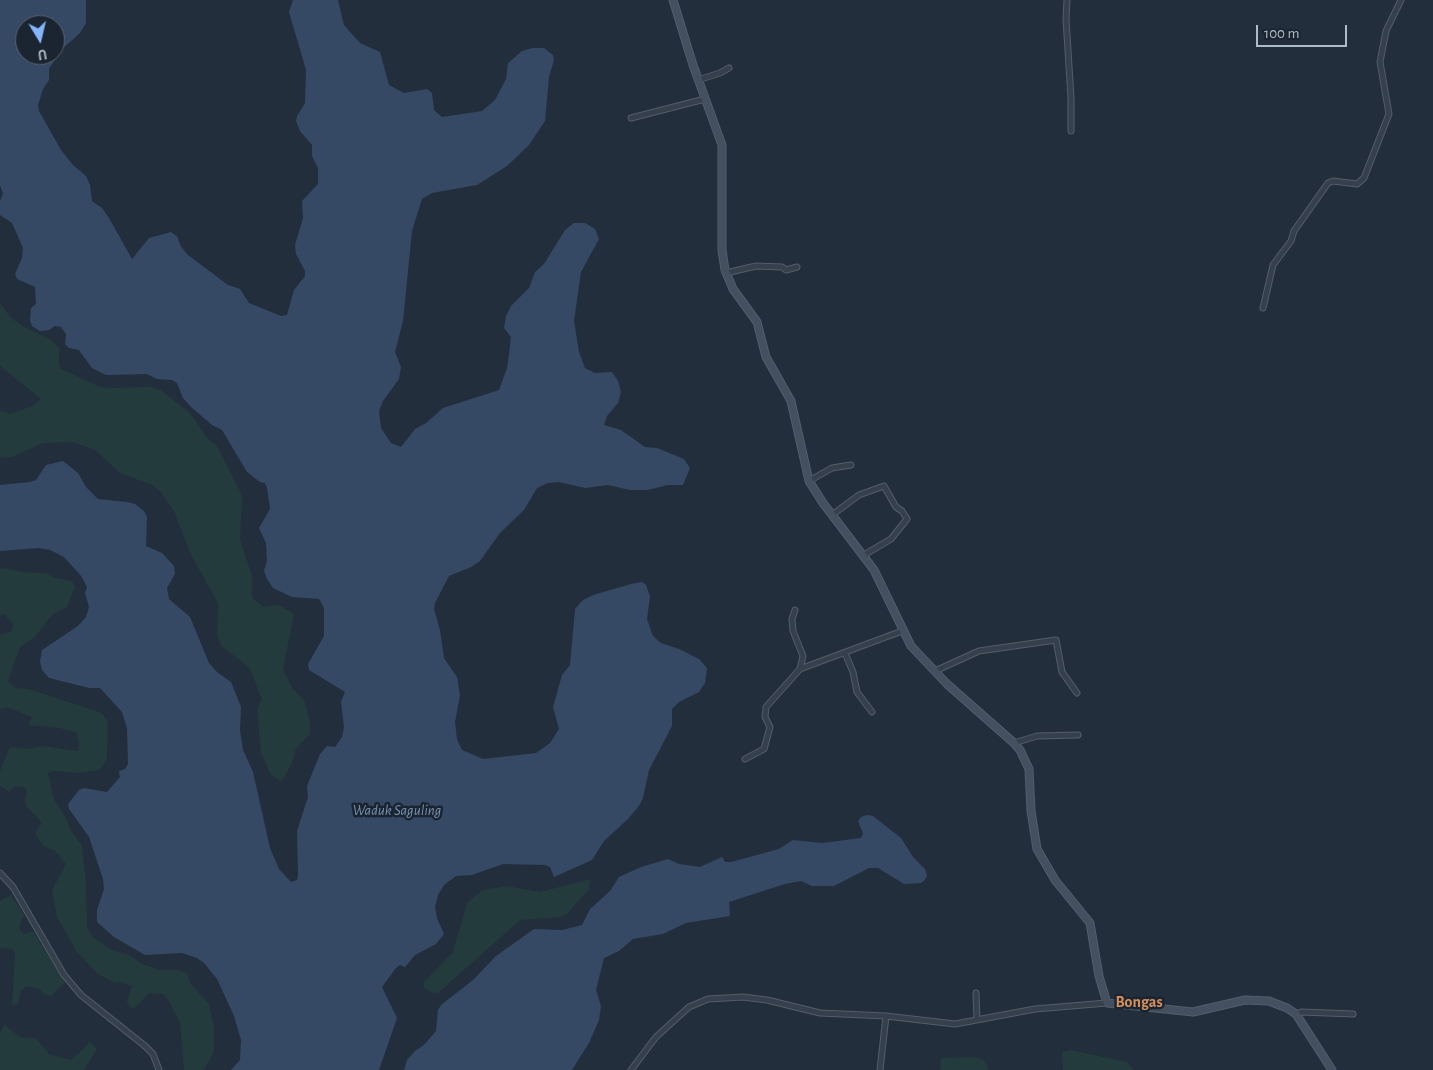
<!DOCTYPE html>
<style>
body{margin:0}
#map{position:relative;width:1433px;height:1070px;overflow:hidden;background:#222e3c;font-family:"Alegreya Sans",sans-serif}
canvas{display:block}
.north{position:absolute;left:15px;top:15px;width:50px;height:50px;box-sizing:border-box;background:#1b2531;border:1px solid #57616d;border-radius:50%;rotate:171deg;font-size:14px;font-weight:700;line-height:20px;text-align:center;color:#b1bac8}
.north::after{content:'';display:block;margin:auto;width:18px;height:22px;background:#84b4fb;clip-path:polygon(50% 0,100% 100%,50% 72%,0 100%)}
.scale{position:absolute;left:1256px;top:25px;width:91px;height:22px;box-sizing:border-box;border:2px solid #b1bac8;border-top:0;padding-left:6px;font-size:15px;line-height:18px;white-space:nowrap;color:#b1bac8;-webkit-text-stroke:4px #1b2531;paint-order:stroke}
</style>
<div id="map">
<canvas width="1433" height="1070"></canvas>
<div class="north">U</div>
<div class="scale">100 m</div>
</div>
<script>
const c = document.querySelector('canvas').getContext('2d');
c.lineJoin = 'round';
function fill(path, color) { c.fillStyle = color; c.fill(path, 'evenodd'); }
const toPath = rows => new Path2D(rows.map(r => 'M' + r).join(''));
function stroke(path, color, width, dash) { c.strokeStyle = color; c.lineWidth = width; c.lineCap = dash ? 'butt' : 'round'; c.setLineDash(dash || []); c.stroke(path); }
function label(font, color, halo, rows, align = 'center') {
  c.font = font + ' "Alegreya Sans",sans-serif'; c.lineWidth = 5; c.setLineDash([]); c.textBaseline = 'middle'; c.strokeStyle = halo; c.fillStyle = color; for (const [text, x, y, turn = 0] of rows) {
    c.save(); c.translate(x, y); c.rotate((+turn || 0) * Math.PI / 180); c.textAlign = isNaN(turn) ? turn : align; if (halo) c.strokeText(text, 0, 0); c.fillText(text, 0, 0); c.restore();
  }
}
fill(toPath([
 [0,303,11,318,24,327,51,340,59,348,59,364,61,369,98,386,109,388,151,387,162,391,189,412,208,439,217,446,242,495,240,539,252,576,252,598,263,607,279,605,294,614,283,669,291,686,305,702,310,723,310,734,295,750,293,761,282,781,271,775,261,753,257,709,262,699,249,667,221,646,217,636,218,603,191,555,175,513,161,492,152,485,120,473,95,450,72,442,43,443,12,457,0,458,0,410,10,414,32,406,41,399,0,366],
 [5,568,22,572,46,573,55,578,72,581,75,587,67,607,52,615,35,637,20,647,8,681,16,688,29,689,102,713,108,722,107,759,100,770,77,773,54,771,48,773,54,800,65,816,71,831,82,846,86,884,87,928,93,937,110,949,131,956,140,963,160,970,177,970,187,973,190,983,209,1004,214,1027,214,1053,203,1070,184,1070,180,1023,170,1003,163,994,149,993,134,1009,130,1007,127,1002,132,986,121,982,114,983,97,973,77,952,57,917,52,890,66,864,55,851,43,846,35,833,42,823,26,806,25,799,27,791,24,787,15,786,9,792,0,786,0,771,10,747,28,749,42,746,78,751,79,744,77,733,60,728,28,725,32,717,7,707,0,710,0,635,12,631,13,623,4,614,0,616,0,569],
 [587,880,590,880,589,889,567,914,560,917,520,920,438,993,433,993,424,988,424,982,453,952,467,903,482,890,507,886,540,892],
 [11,895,24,915,20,924,20,930,24,934,33,931,65,983,51,996,45,995,39,989,27,986,21,990,18,1004,12,1005,15,954,12,949,0,948,0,901],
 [4,1025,22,1038,36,1038,49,1054,71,1060,90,1042,97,1049,84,1070,0,1070,0,1034],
 [1071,1050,1127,1062,1134,1070,1063,1070,1062,1052],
 [973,1057,984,1060,989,1070,940,1070,941,1058]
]), '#243b3d');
fill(toPath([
 [0,0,86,0,86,23,80,33,61,50,49,69,49,80,43,89,38,105,39,111,61,150,73,165,86,176,90,185,92,201,102,208,109,218,132,259,149,238,171,232,177,236,181,247,188,255,228,285,240,289,249,303,281,316,287,315,294,290,305,276,305,271,296,254,295,245,303,218,302,201,318,184,318,168,312,156,312,145,300,131,296,121,297,116,305,103,306,70,289,12,293,0,338,0,344,25,360,43,380,52,389,85,404,93,427,89,432,93,434,110,442,117,482,111,495,100,506,79,508,63,522,51,533,48,544,48,553,55,554,60,549,77,545,121,529,145,507,166,477,185,432,193,422,199,412,231,403,321,395,352,401,367,399,379,383,401,379,411,381,428,391,443,401,447,415,429,426,423,443,408,499,390,507,368,509,354,511,337,504,328,506,316,511,306,529,288,535,272,544,264,565,230,574,223,585,223,595,229,599,239,581,272,574,321,579,352,585,368,595,373,612,372,618,381,621,392,618,403,607,416,604,425,621,430,645,447,657,448,684,459,690,468,683,485,668,485,647,490,630,490,608,485,585,488,559,482,548,483,537,488,524,510,500,533,480,561,471,567,449,576,435,603,434,609,440,630,444,658,457,677,460,695,455,722,457,739,462,750,483,759,536,753,550,743,559,729,553,707,562,675,570,665,575,609,583,600,593,595,631,584,642,582,646,585,650,596,647,619,653,636,661,643,679,649,699,659,707,668,705,683,699,692,679,702,672,709,672,726,649,770,643,798,639,806,628,819,604,841,592,860,554,877,550,867,545,865,503,864,472,875,456,876,444,885,438,895,435,907,437,918,444,934,436,944,415,955,405,967,400,965,396,968,382,987,397,1018,379,1070,231,1070,240,1060,241,1040,234,1016,217,979,204,963,197,958,182,953,145,955,114,937,97,922,97,910,104,889,103,879,89,837,69,809,68,804,79,790,84,788,107,792,120,777,119,771,125,769,128,764,127,728,122,712,100,688,89,688,49,678,42,670,40,661,42,650,78,626,86,617,89,607,85,593,87,587,82,577,64,557,50,550,38,548,0,551,0,485,30,482,36,480,46,465,63,461,78,473,86,487,98,499,127,502,135,504,144,511,147,517,146,546,162,553,174,566,175,574,167,588,169,599,190,617,209,663,217,672,231,682,241,707,240,730,243,750,253,772,270,848,279,869,291,882,297,880,298,875,297,831,308,797,307,786,320,754,327,746,335,747,342,737,344,727,341,702,345,692,309,670,308,664,324,636,324,608,319,599,292,597,273,588,267,579,264,571,267,561,266,543,259,528,270,509,267,488,265,483,260,482,247,472,222,430,212,425,191,407,183,398,177,383,172,380,157,379,147,374,106,375,92,368,79,350,69,348,65,344,66,334,61,327,55,326,49,330,40,331,32,326,30,320,31,308,36,304,35,287,17,279,15,274,22,258,23,248,12,223,0,215,0,201,3,194,0,185],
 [25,25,55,25,55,55,25,55],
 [867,815,873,816,901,838,913,857,925,869,927,875,925,880,921,883,904,884,878,868,869,868,834,886,812,886,801,881,785,884,729,902,730,916,686,923,663,934,633,939,619,951,604,958,596,990,601,1006,599,1020,589,1043,572,1070,404,1070,407,1060,415,1051,424,1045,436,1031,438,1010,441,1005,473,980,496,956,534,929,562,930,582,925,590,909,610,891,619,877,641,867,668,859,679,864,700,867,722,857,725,862,731,862,779,849,793,840,822,843,861,838,863,834,858,821,861,817]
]), '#354964');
const minor = toPath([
 [1067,0,1066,19,1071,98,1071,131],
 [698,80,720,73,729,68],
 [631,118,705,99],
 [726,273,756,266,782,267,786,270,797,267],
 [1263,308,1273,265,1291,241,1294,231,1328,183,1333,181,1357,184,1364,178,1389,114,1380,62,1386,31,1401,0],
 [809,481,832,468,851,465],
 [832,515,859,495,884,486,896,507,902,511,907,519,891,539,864,555],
 [795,610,792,619,793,631,803,656,800,669],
 [845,653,853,672,857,692,872,712],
 [935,671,979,651,1056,640,1062,672,1077,693],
 [1014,743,1037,736,1078,735],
 [745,759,764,749,770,727,765,717,766,707,800,669,902,631],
 [0,873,13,887,64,975,81,995,145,1046,153,1054,159,1070],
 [976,993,977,1020],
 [1296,1014,1301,1012,1353,1014],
 [631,1070,656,1037,689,1007,708,999,743,997,767,1000,820,1013,886,1016,955,1024,1035,1009,1107,1003],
 [880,1070,886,1016]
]);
const secondary = toPath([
 [673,0,693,65,722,145,722,250,725,270,733,289,757,322,766,357,791,401,809,481,823,503,874,570,911,646,947,684,1014,743,1020,750,1029,769,1031,811,1037,849,1055,880,1090,923,1099,976,1107,1003,1193,1012,1245,1000,1269,1001,1287,1008,1296,1014,1332,1070]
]);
stroke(minor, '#545d6a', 7);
stroke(secondary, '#545d6a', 9);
stroke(minor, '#36404c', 5);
stroke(secondary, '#444f5f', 7);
label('italic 15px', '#7891b1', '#1b2531', [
 ["Waduk Saguling",397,810]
]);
label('bold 16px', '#d7905d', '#1b2531', [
 ["Bongas",1139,1002]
]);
</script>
